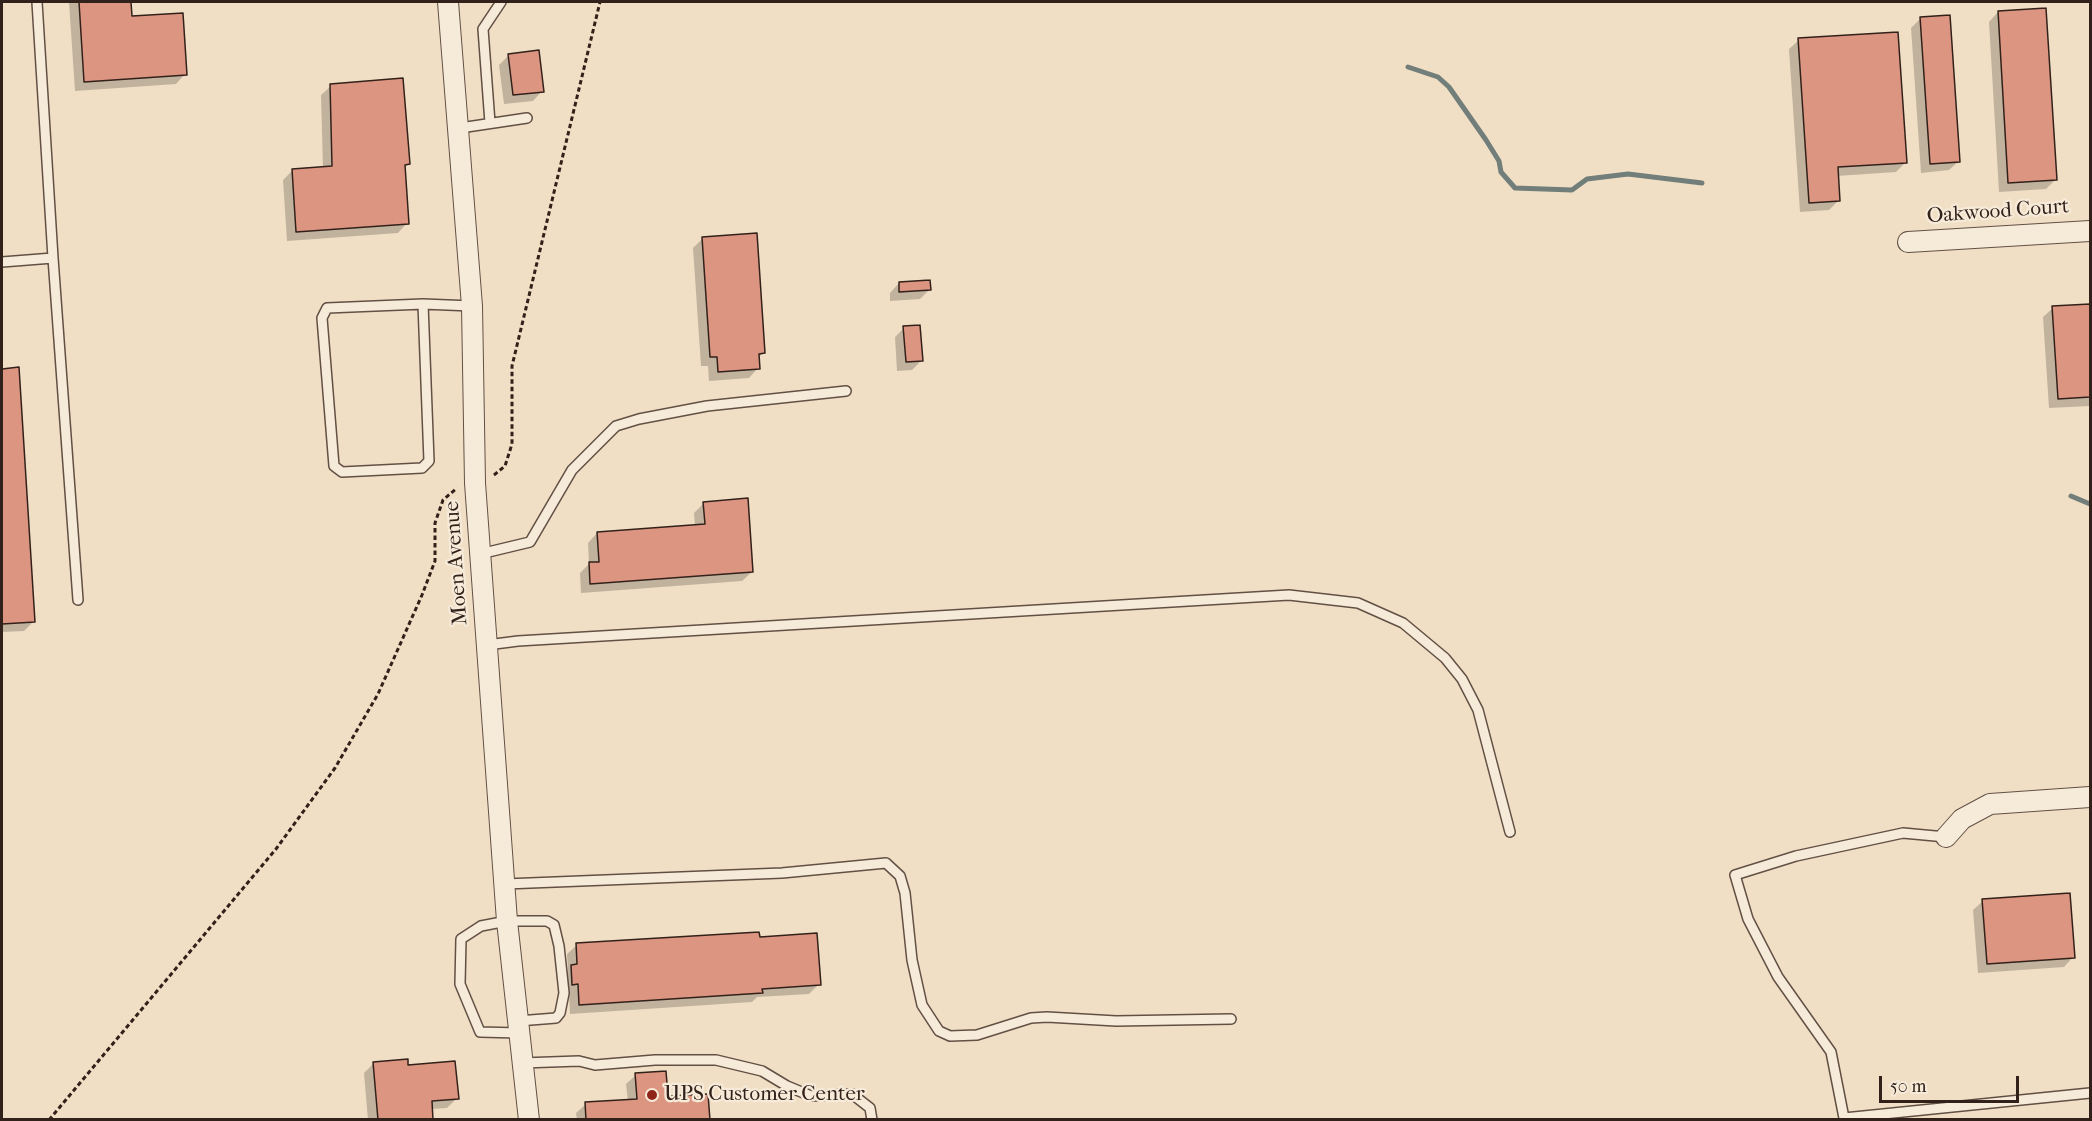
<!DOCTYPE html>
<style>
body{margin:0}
#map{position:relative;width:2092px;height:1121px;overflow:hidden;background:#f1dfc5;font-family:"IM FELL French Canon",serif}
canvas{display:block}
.frame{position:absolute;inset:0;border:3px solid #32211a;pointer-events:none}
.scale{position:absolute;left:1879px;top:1076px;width:140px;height:27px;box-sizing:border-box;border:3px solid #32211a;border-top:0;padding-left:8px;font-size:18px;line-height:21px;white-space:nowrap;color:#32211a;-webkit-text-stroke:4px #f6ead9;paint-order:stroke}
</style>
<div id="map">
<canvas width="2092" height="1121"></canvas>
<div class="frame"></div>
<div class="scale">50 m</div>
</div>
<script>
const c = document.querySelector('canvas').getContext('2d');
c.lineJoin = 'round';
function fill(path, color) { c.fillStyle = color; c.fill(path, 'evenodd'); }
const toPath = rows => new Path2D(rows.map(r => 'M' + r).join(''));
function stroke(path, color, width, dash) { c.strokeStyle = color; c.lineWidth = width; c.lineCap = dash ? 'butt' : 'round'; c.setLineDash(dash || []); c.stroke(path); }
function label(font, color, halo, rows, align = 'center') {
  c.font = font + ' "IM FELL French Canon",serif'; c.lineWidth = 4.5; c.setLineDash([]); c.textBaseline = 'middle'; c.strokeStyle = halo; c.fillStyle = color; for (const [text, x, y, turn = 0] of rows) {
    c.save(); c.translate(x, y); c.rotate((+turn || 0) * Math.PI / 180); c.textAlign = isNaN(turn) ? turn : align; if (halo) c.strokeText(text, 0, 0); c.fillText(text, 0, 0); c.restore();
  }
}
fill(toPath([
 [69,2,130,2,131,18,185,74,176,84,75,91],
 [1998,12,2055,180,2046,189,1999,192,1989,22],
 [1921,18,1959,161,1949,170,1921,173,1911,28],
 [1799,40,1905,163,1896,172,1837,176,1838,201,1829,210,1800,212,1789,49],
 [509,55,542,91,533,101,504,104,499,65],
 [331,86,408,164,403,169,407,223,398,233,287,241,283,180,292,171,323,169,321,95],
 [702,239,763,353,758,358,758,368,749,378,709,381,708,366,701,366,693,248],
 [899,283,929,290,920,299,890,301,890,293],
 [2090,305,2090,406,2049,408,2043,317,2053,308],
 [904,328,921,361,912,370,897,371,895,337],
 [17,369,34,621,24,631,2,632,2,370],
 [704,503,752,572,742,581,581,593,580,573,589,564,588,543,597,533,695,526,694,513],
 [1983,901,2073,957,2064,967,1978,973,1973,910],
 [758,938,819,984,809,994,757,997,752,1002,570,1014,569,993,563,993,562,976,568,970,567,954,577,945],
 [374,1063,407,1067,457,1098,447,1108,431,1109,432,1120,368,1120,364,1073],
 [636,1075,667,1098,708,1120,577,1120,576,1113,586,1104,628,1101,626,1084]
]), '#0003');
stroke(toPath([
 [1408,67,1438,77,1449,87,1486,140,1499,161,1501,172,1515,188,1572,190,1587,179,1628,174,1702,183],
 [2071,496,2090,504]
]), '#727e7a', 5);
const building = toPath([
 [79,2,131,2,132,16,183,13,187,75,84,82,79,2],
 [2046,8,2057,180,2008,183,1998,11,2046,8],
 [1950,15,1960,162,1930,164,1920,17,1950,15],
 [1898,32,1907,163,1838,167,1840,201,1809,203,1798,38,1898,32],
 [539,50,544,92,513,95,508,54,539,50],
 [403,78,410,164,405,165,409,224,296,232,292,169,332,166,330,84,403,78],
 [757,233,765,353,759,354,760,369,718,372,717,357,710,357,702,237,757,233],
 [930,280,931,290,899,292,899,282,930,280],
 [2090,304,2090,397,2058,399,2052,306,2090,304],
 [920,325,923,361,906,362,903,326,920,325],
 [19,367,35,622,2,624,2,369,19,367],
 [748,498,753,572,590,584,589,562,599,562,597,532,705,524,703,502,748,498],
 [2070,893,2075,958,1987,964,1982,899,2070,893],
 [759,932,760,937,817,933,821,985,762,989,763,993,579,1005,578,984,572,985,571,965,577,964,576,943,759,932],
 [408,1059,408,1065,455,1061,459,1099,432,1101,433,1120,378,1120,373,1062,408,1059],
 [666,1071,668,1096,708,1094,710,1120,586,1120,585,1102,637,1099,635,1073,666,1071]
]);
fill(building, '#dc9581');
stroke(building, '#32211a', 1.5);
const lane = toPath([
 [490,123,483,29,501,2],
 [460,128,527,118],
 [53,258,78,600],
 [2,262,53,258,37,2],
 [423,304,429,461,422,468,342,472,334,466,322,318,327,308,423,304,472,306],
 [480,554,530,542,572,470,616,426,639,419,707,406,846,391],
 [487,645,518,641,1289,595,1358,603,1403,623,1445,658,1462,679,1478,710,1510,832],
 [1946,837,1903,833,1796,856,1735,875,1748,919,1778,977,1831,1052,1844,1118,2090,1093],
 [505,884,782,873,886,863,900,876,905,893,912,960,922,1005,939,1031,950,1036,977,1035,1031,1018,1047,1017,1116,1021,1231,1019],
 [518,1021,556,1018,560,1013,564,993,559,946,554,925,547,921,507,921,481,926,461,939,460,984,480,1032,519,1033],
 [522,1063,579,1061,595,1065,655,1060,716,1060,762,1071,787,1086,811,1096,852,1094,870,1108,872,1120]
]);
const street = toPath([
 [448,2,472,306,475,483,507,921,529,1120],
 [1908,242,2090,231],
 [1946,837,1962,819,1990,804,2090,797]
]);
stroke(lane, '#625045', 12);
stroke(street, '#625045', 22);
stroke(toPath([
 [494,475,505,466,512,444,512,366,600,2],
 [49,1120,276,849,335,768,378,694,422,595,435,561,435,523,443,500,457,488]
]), '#32211a', 3, [4.5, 3]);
stroke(lane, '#f6ead9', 9);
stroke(street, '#f6ead9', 20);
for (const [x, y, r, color] of [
 [652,1095,6,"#8f2418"]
]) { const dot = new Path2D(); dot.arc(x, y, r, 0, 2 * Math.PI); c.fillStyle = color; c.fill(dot); stroke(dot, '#f6ead9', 2); }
label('21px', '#32211a', '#f6ead9', [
 ["Oakwood Court",1998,212,-4],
 ["Moen Avenue",457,563,-94]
]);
label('21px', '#32211a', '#f6ead9', [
 ["UPS Customer Center",664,1095]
], 'left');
</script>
